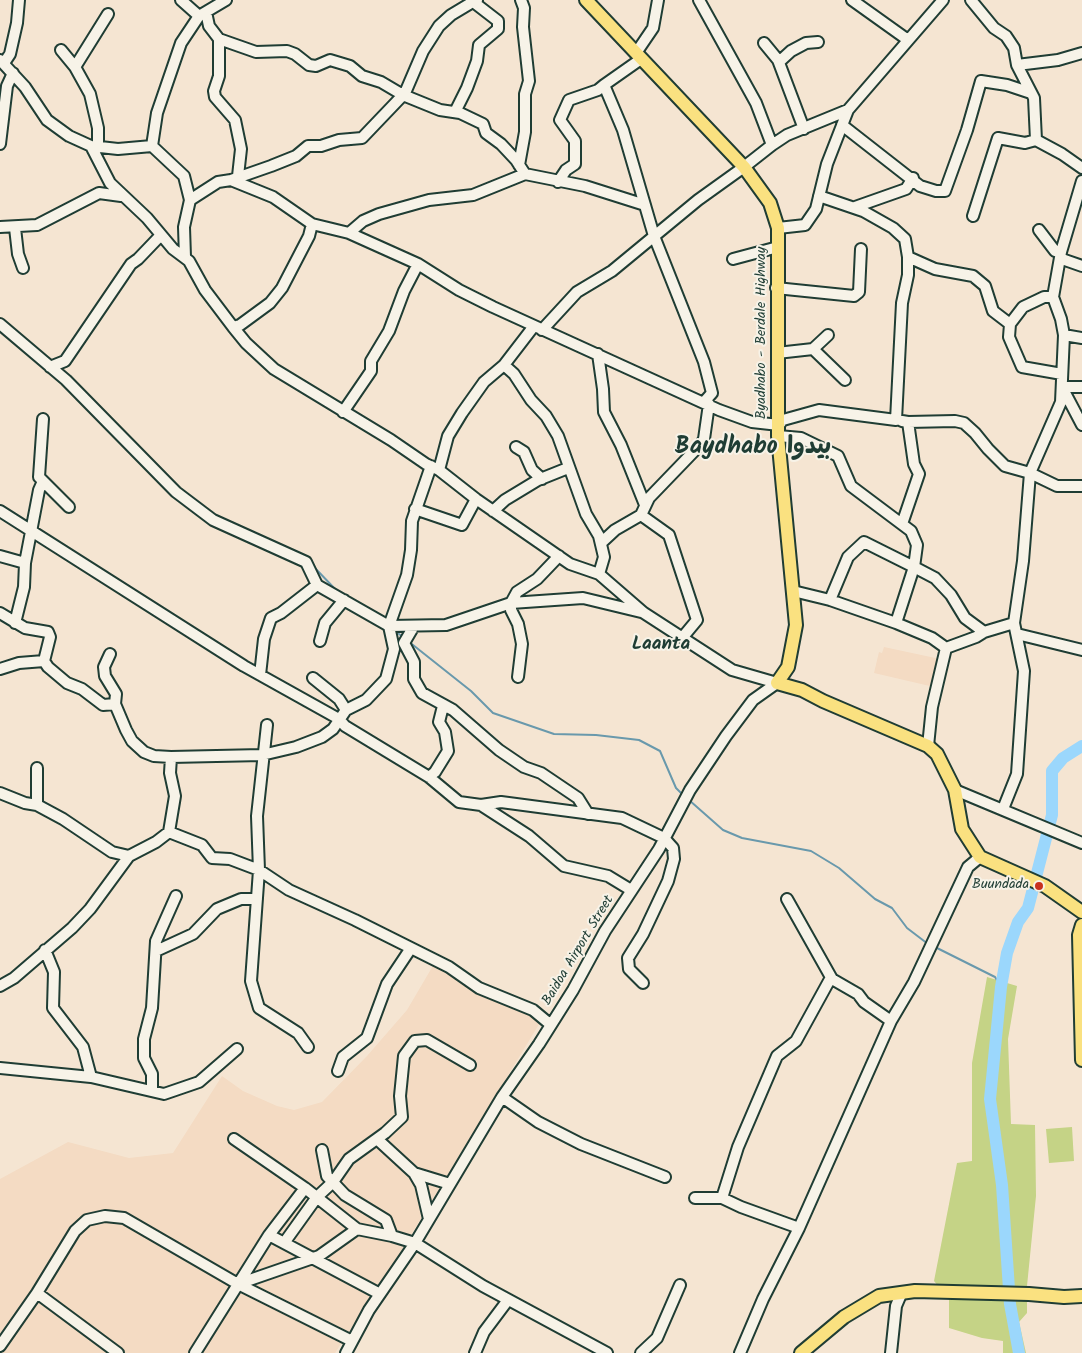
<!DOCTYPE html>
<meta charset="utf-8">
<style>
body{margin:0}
canvas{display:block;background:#f5e5d2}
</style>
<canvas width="1082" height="1353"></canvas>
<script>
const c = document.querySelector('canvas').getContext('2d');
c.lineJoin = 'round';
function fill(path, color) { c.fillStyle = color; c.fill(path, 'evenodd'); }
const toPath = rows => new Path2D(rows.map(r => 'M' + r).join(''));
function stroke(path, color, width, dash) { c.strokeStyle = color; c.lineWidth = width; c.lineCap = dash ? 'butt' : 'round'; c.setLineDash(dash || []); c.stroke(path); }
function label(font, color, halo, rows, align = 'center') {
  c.font = font + ' Kalam,"Playpen Sans Arabic",sans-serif'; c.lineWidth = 4; c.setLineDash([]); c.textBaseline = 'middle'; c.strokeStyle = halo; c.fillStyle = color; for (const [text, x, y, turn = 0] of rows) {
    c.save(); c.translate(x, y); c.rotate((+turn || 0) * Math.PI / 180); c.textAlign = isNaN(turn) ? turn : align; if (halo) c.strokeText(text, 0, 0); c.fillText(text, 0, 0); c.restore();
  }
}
fill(toPath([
 [884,647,940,659,934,687,874,673,879,652,882,653],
 [434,964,454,976,500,998,541,1021,400,1253,335,1353,0,1353,0,1179,68,1142,129,1158,173,1153,222,1076,243,1091,277,1106,294,1110,322,1102,367,1056,407,1010]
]), '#f4dbc3');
fill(toPath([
 [987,977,1017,986,1008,1039,1011,1124,1035,1125,1036,1196,1027,1286,1027,1313,1019,1322,1026,1353,1003,1353,1003,1341,982,1338,949,1328,949,1299,934,1281,957,1163,972,1161,972,1063],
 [1072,1127,1074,1161,1049,1163,1046,1129]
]), '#c5d386');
stroke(toPath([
 [313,566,337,591],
 [395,631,403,637],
 [408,641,471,691,493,713,554,734,596,735,639,740,660,751,676,788,683,795],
 [689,800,723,830,742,838,811,851,839,868,875,899,892,908,907,928,928,944],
 [935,947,995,977,1001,987]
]), '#6999ac', 2);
stroke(toPath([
 [1019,1353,1010,1304,1002,1185,990,1099,1001,987,1007,953,1018,922,1028,908,1052,815,1052,771,1063,758,1082,746]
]), '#9bd7fc', 12);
const minor = toPath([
 [181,0,199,16],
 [699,0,756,103,772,145],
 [852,0,908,40],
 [971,0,994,28,1006,36,1014,48,1017,65,1034,98,1036,140],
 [206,12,209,26,219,39,256,52,287,51,295,54,309,65,316,66,330,60,350,66,362,76,381,82,403,95,440,110,460,113,483,124,486,133,501,144,516,160,525,174],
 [219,39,219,76,214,91,215,97,235,120,241,149,238,176],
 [764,43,778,60,804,129],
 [61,50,75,67,90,94,98,128,98,147],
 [636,53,653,28,658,0],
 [641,59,604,85,623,130,654,236,704,362,712,393,704,402],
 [0,60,25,87,47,120,69,136,91,146,110,183,147,218,173,249,189,261,205,290,233,327,246,343,274,369,391,440,426,464,439,470,476,499,570,564,599,574,644,613,732,670,777,683],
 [779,62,791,51,806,43,818,42],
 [4,63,10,54,17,23,19,0],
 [1017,65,1058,60,1082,53],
 [75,67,108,14],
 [455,112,467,88,477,61,479,45,498,29,498,21,476,4,477,0],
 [842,125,920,186,936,191,945,191,967,130,981,81,1007,85,1031,93],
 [0,144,7,86,13,73],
 [91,146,118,149,152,146,184,176,190,200],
 [152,146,157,113,181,43,199,16,226,0],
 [519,165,525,132,525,94,529,81,523,27,524,8,521,0],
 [231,180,273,197,312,224,349,233,418,264,459,290,493,307,719,410,752,422,779,425,783,420,819,410,896,420,902,303,908,275,908,257,905,239,893,228,863,211,819,196],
 [558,182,566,170,575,164,575,141,560,120,569,100,598,90,604,85],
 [855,207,906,189,913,178],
 [973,216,998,138,1025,143,1036,140,1062,154,1082,168],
 [0,227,37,225,99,193,121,196],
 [15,228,18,254,23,268],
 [778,228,805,225,816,209,827,164,848,110,943,0],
 [1039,230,1055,251,1061,252],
 [349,233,363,221,379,214,429,200,473,195,525,174,585,186,645,205],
 [185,257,184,227,190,200,218,182,231,180,271,166,296,156,308,146,321,146,339,140,362,138,405,93,423,51,439,26,451,15,476,0],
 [908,257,935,269,973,276,985,286,993,311,1010,324,1009,337,1022,367,1062,374],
 [733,259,778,247],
 [1062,259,1082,266],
 [776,288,854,296,859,292,861,249],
 [0,324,66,380,176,492,213,520,306,562,317,585,389,626,446,625,511,603,583,598,641,612],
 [1010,324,1023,307,1044,297,1053,297],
 [233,327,240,325,270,303,282,288,309,236,312,224],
 [542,330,577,292,612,271,698,200,744,167,772,145,787,135,848,110],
 [1064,335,1082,338],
 [813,349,828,335],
 [777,353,813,349,845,380],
 [598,354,603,389,604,412,621,445,645,505],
 [504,365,514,374,531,400,546,416,558,436,586,514,599,536,604,557,599,574],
 [50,367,65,361,131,264,138,259,161,235],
 [1082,387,1062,387,1082,425],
 [343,412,371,371,371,361,389,331,404,291,418,264],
 [908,422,955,421,964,423,975,433,988,449,1005,466,1030,473,1057,486,1082,486],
 [778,436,801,438,838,456,851,486,911,531,917,545,914,567,935,578,951,595,965,618,984,632],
 [516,447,524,452,532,470,542,479],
 [439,470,448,436,462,413,484,382,504,365,534,326],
 [43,481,69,507],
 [415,509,462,525,476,499],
 [0,511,244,666,339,719,345,726,429,777,459,802,481,805,529,836,564,866,608,876,631,890],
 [493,511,505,500,538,480,568,468],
 [641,515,669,535,697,620,682,638],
 [902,524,919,474,914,464,908,422,902,421],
 [601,543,615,530,641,515,649,498,701,444,704,439,709,404],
 [0,556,25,563],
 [793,591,830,600,896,623,932,638,946,648],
 [830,600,848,557,864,542,914,567,896,623],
 [0,613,25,628,48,632,50,637,44,661,48,667,67,683,82,689,103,705,115,704],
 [15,623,24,587,25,563,39,490,43,481,39,477,43,419],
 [414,626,404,643,414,662,414,679,422,693,453,710,499,750,524,767,541,773,578,798,588,814],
 [1017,634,1082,650],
 [320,641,325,623,344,600],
 [946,648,976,637,984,632,1014,623],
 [110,654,104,667,105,676,116,694,115,704,126,730,132,741,144,752,154,756,171,757],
 [0,669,19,663,44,661],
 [260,675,264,639,271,618,281,613,317,585],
 [518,677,522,644,518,624,511,610,511,603,517,592,537,579,559,556],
 [313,678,339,699,346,710],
 [267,725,257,816,259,870,251,981,259,1008,298,1033,308,1047],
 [928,746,932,707,946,648],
 [37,768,37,805],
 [429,777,435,772,448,751,445,732,439,722,443,706],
 [955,790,1082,843],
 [0,793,25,803,37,805,63,819,112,852,129,856],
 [481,805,501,802,622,818,664,838,673,848,674,859,668,881,643,934,628,958,629,969,643,983],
 [1003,809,1017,774,1024,671,1014,623,1023,561,1030,473,1061,402,1064,335,1061,319,1053,297,1061,252,1082,181],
 [169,832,202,845,212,858,230,859,259,870,289,890,355,920,449,967,479,988,533,1010,551,1025],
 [787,899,832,979,858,994,864,1002,891,1021],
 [45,950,54,972,53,1008,83,1047,91,1077],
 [156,951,193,934,217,909,241,899,257,899],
 [0,986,14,978,72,928,90,909,129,856,156,842,169,832,175,796,170,773,171,757,262,755,296,747,322,737,333,729,346,710,366,700,386,679,394,649,389,626,407,575,411,550,412,521,431,466],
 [0,1068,91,1077,164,1094,199,1082,237,1049],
 [338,1071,343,1057,367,1038,387,984,411,948],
 [152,1090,152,1074,144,1058,144,1039,152,1008,156,941,176,896],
 [502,1097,538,1122,581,1144,665,1177],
 [234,1139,305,1188,357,1229,392,1236,415,1243,483,1286,607,1353],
 [377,1139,414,1173,421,1185,429,1219],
 [322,1150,327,1176,345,1195,386,1220,392,1236],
 [414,1173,450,1184],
 [695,1198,722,1198,738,1147,777,1056,796,1041,829,981,832,979],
 [722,1198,741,1207,799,1228],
 [269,1235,380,1294],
 [284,1243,317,1197,333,1182,349,1159,385,1133,402,1117,400,1096,404,1056,415,1041,427,1040,470,1065],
 [238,1284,319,1256,357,1229],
 [37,1293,118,1353],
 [0,1346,37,1293,75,1231,87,1220,105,1216,124,1218,238,1284,352,1341],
 [195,1353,269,1235,305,1188],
 [346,1353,369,1310,415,1243,502,1097,539,1044,573,990,605,931,659,849,690,790,726,736,753,700,777,683],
 [475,1353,484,1332,508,1300],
 [641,1353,657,1338,680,1285],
 [740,1353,763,1299,799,1228,891,1021,914,982,968,867,980,857],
 [891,1353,896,1306,902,1292]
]);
const major = toPath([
 [586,0,744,167,770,203,778,228,778,436,796,625,788,667,777,683,802,690,823,701,928,746,937,754,955,790,962,829,980,857,1045,886,1082,912],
 [1082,925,1079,935,1082,1060],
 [801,1353,844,1317,879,1296,915,1291,1029,1294,1064,1297,1082,1296]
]);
stroke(minor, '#1f3d34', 14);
stroke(major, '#1f3d34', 16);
stroke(minor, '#f7f3e8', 10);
stroke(major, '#fae180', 12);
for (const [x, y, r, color] of [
 [1039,886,5,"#c8321e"]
]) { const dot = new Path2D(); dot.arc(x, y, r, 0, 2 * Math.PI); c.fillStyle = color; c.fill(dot); stroke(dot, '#f7f3e8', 2); }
label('14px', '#1f3d34', '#f7f3e8', [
 ["Byadhabo - Berdale Highway",763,333,-90],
 ["Baidoa Airport Street",579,951,-59]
]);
label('14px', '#1f3d34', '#f7f3e8', [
 ["Buundada",1029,886]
], 'right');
label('bold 19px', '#1f3d34', '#f7f3e8', [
 ["Laanta",661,646]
]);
label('bold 24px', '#1f3d34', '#f7f3e8', [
 ["Baydhabo بيدوا",753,449]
]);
</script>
